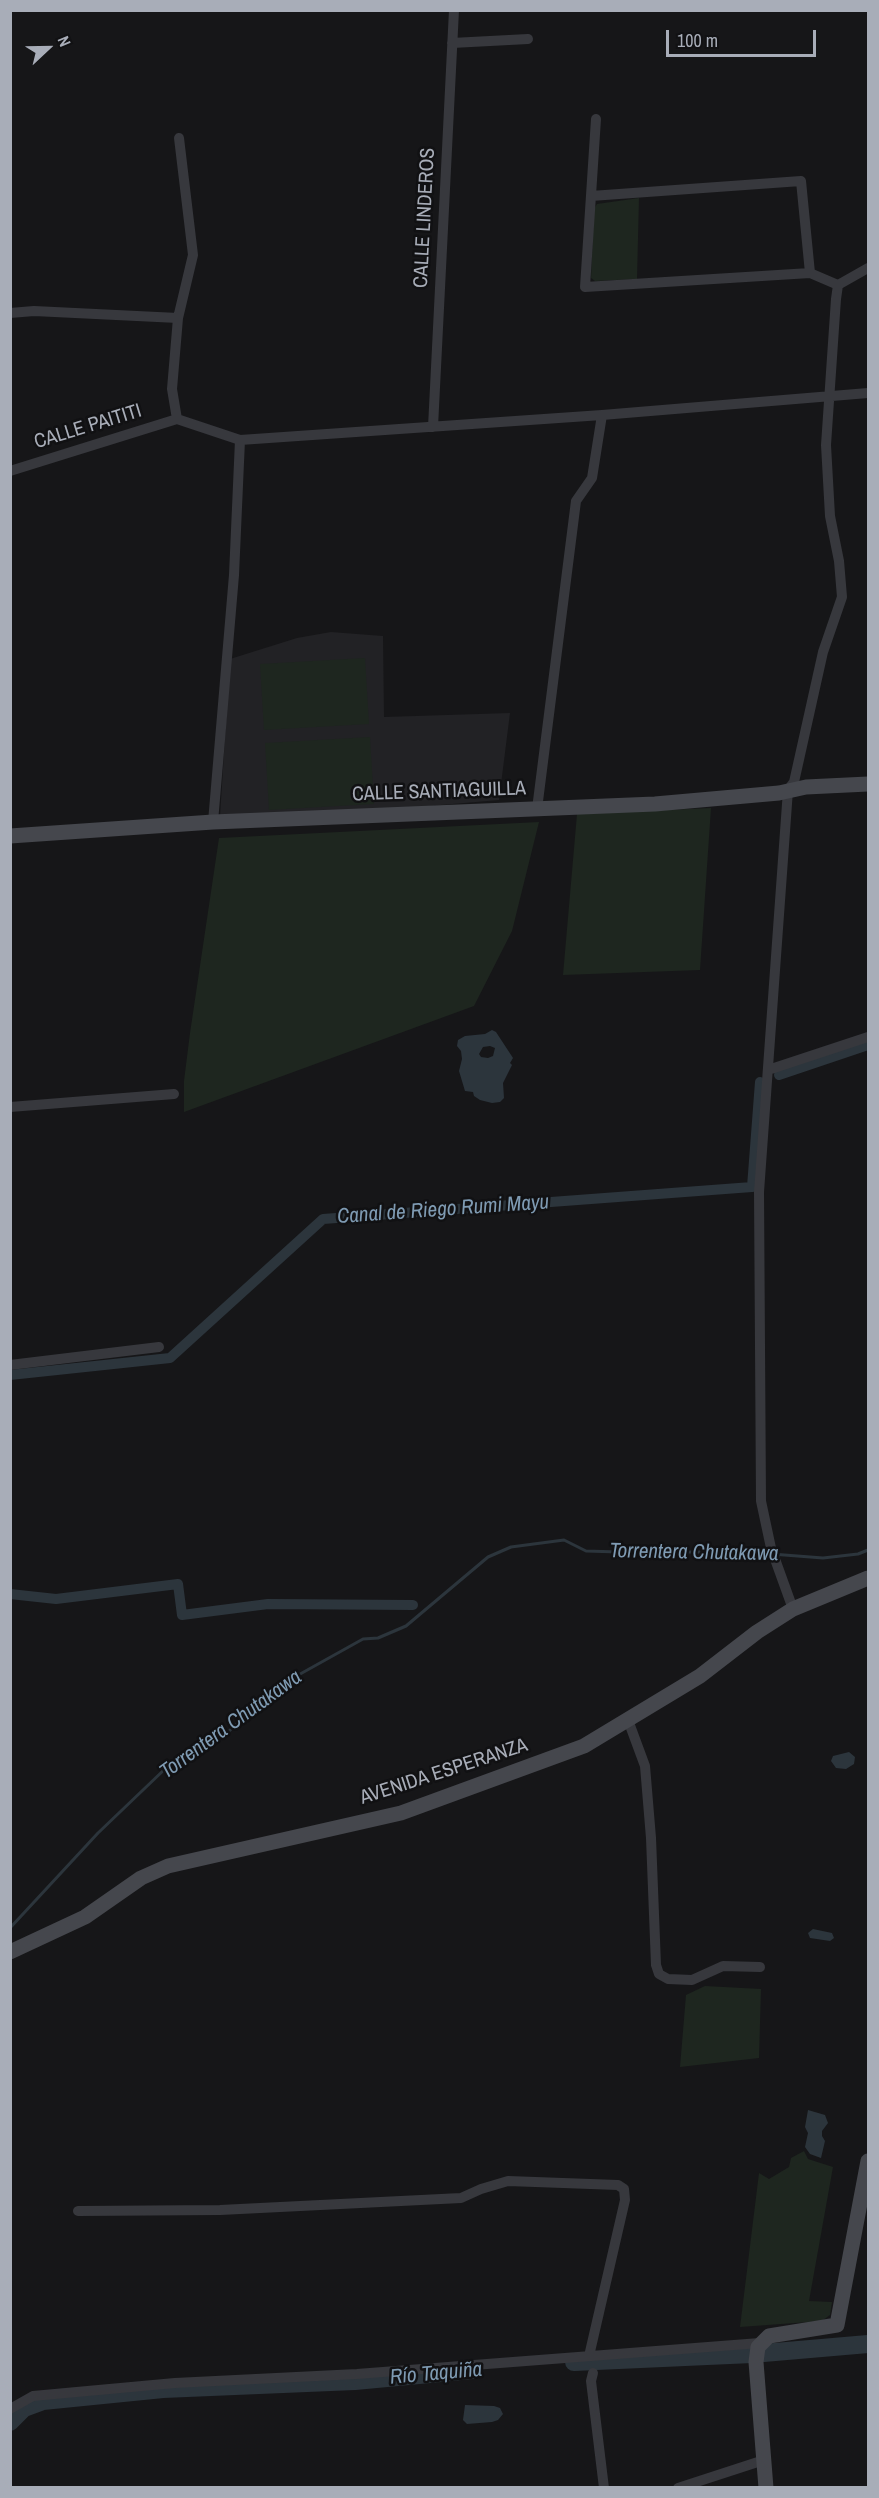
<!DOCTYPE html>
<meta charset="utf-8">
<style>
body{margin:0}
#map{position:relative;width:879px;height:2498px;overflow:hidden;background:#161618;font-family:"Archivo Narrow",sans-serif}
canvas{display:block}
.frame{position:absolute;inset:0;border:12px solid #a8adb8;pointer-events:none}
.north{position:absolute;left:18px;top:18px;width:60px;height:60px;-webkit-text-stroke:4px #111113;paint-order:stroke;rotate:68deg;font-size:16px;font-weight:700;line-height:24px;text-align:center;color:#a8adb8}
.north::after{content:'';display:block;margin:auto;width:21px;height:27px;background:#a8adb8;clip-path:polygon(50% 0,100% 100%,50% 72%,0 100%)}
.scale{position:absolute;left:666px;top:30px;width:150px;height:27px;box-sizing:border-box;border:3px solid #a8adb8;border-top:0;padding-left:8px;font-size:18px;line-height:21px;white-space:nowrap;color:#a8adb8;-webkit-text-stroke:4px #111113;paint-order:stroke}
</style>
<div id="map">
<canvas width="879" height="2498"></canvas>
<div class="frame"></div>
<div class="north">N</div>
<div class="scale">100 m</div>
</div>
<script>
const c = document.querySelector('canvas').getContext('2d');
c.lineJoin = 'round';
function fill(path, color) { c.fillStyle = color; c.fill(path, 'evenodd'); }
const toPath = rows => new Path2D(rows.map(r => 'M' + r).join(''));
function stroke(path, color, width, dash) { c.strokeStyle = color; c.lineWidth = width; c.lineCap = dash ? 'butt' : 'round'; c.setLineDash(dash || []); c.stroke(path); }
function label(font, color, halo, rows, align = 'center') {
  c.font = font + ' "Archivo Narrow",sans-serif'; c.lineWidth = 5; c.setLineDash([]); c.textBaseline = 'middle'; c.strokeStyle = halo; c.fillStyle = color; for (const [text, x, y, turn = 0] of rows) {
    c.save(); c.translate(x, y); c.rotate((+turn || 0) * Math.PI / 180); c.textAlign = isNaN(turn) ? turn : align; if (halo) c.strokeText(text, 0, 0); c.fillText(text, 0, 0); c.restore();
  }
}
fill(toPath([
 [331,632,383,636,384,717,510,713,499,800,418,807,220,816,230,659,297,638]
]), '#222225');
fill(toPath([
 [639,198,637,279,595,281,591,278,594,209,597,204],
 [365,658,369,724,264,730,260,664],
 [370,737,374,804,269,810,265,743],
 [711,808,700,970,563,975,577,814],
 [539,822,512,931,474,1006,184,1112,184,1081,190,1033,219,838],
 [705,1986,761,1989,759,2058,680,2067,686,1995],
 [804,2151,808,2159,833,2167,809,2301,832,2302,830,2315,822,2321,740,2327,759,2173,769,2179,789,2167,791,2158]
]), '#1e261f');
fill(toPath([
 [492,1030,496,1032,513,1058,510,1063,512,1065,503,1083,504,1098,500,1102,492,1103,480,1100,474,1096,473,1092,465,1091,459,1071,462,1059,461,1051,457,1046,458,1040,465,1036,485,1034],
 [490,1046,495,1048,493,1056,488,1058,481,1057,479,1054,483,1047],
 [849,1752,855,1757,854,1764,846,1769,836,1768,831,1761,833,1756],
 [813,1929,832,1933,834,1938,830,1941,810,1938,808,1933],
 [808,2110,825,2115,828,2123,822,2131,822,2136,825,2141,821,2158,810,2154,805,2147,808,2133,805,2127],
 [465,2405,494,2406,500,2408,503,2414,498,2420,492,2422,467,2424,463,2420]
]), '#2c353c');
stroke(toPath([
 [10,1928,98,1833,166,1768,227,1733,275,1688,363,1639,378,1638,406,1626,488,1557,511,1547,564,1540,586,1551,619,1552,746,1552,823,1558,858,1554,868,1550]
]), '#2c353c', 3);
stroke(toPath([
 [779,1075,868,1045],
 [10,1375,170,1358,323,1219,752,1187,760,1082],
 [10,1594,56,1599,178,1584,182,1615,268,1604,413,1605]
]), '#2c353c', 10);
stroke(toPath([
 [574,2362,752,2354,868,2344],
 [10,2422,24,2408,43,2401,163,2389,355,2381,472,2370]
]), '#2c353c', 18);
stroke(toPath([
 [452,43,528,39],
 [596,119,585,287,810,273,838,285],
 [591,196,801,181,810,273],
 [10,313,34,311,178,318],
 [177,419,240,440,602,415,868,393],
 [177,419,172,389,178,318,193,255,179,138],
 [433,427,454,10],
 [10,471,177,419],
 [537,809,576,501,592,478,602,415],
 [213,822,234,575,240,440],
 [768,1070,868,1037],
 [10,1107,174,1094],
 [10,1365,159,1347],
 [793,1609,771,1548,761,1501,759,1192,788,790,794,782,823,652,842,597,839,561,830,516,826,445,836,299,838,285,868,268],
 [628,1720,645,1766,651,1838,656,1965,659,1974,668,1979,692,1980,723,1966,760,1967],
 [78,2211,220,2210,461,2198,481,2189,508,2181,618,2185,624,2189,625,2200,589,2356],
 [593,2373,591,2381,604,2488],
 [10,2409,33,2396,175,2383,357,2374,760,2343],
 [678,2488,764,2460]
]), '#37383d', 10);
stroke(toPath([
 [10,836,213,822,655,804,779,793,806,787,868,784],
 [10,1952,85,1917,141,1878,168,1866,401,1813,584,1746,700,1676,757,1632,793,1609,868,1578],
 [766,2488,756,2362,758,2347,769,2336,837,2325,868,2161]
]), '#45474d', 15);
label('20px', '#a8adb8', '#111113', [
 ["CALLE LINDEROS",425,218,-87],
 ["CALLE PAITITI",88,427,-17],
 ["CALLE SANTIAGUILLA",439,792,-2],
 ["AVENIDA ESPERANZA",444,1772,-18]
]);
label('italic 21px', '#7f9bb3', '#111113', [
 ["Canal de Riego Rumi Mayu",443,1210,-4],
 ["Torrentera Chutakawa",694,1553,1],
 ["Torrentera Chutakawa",231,1725,-36],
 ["Río Taquiña",436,2374,-5]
]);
</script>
